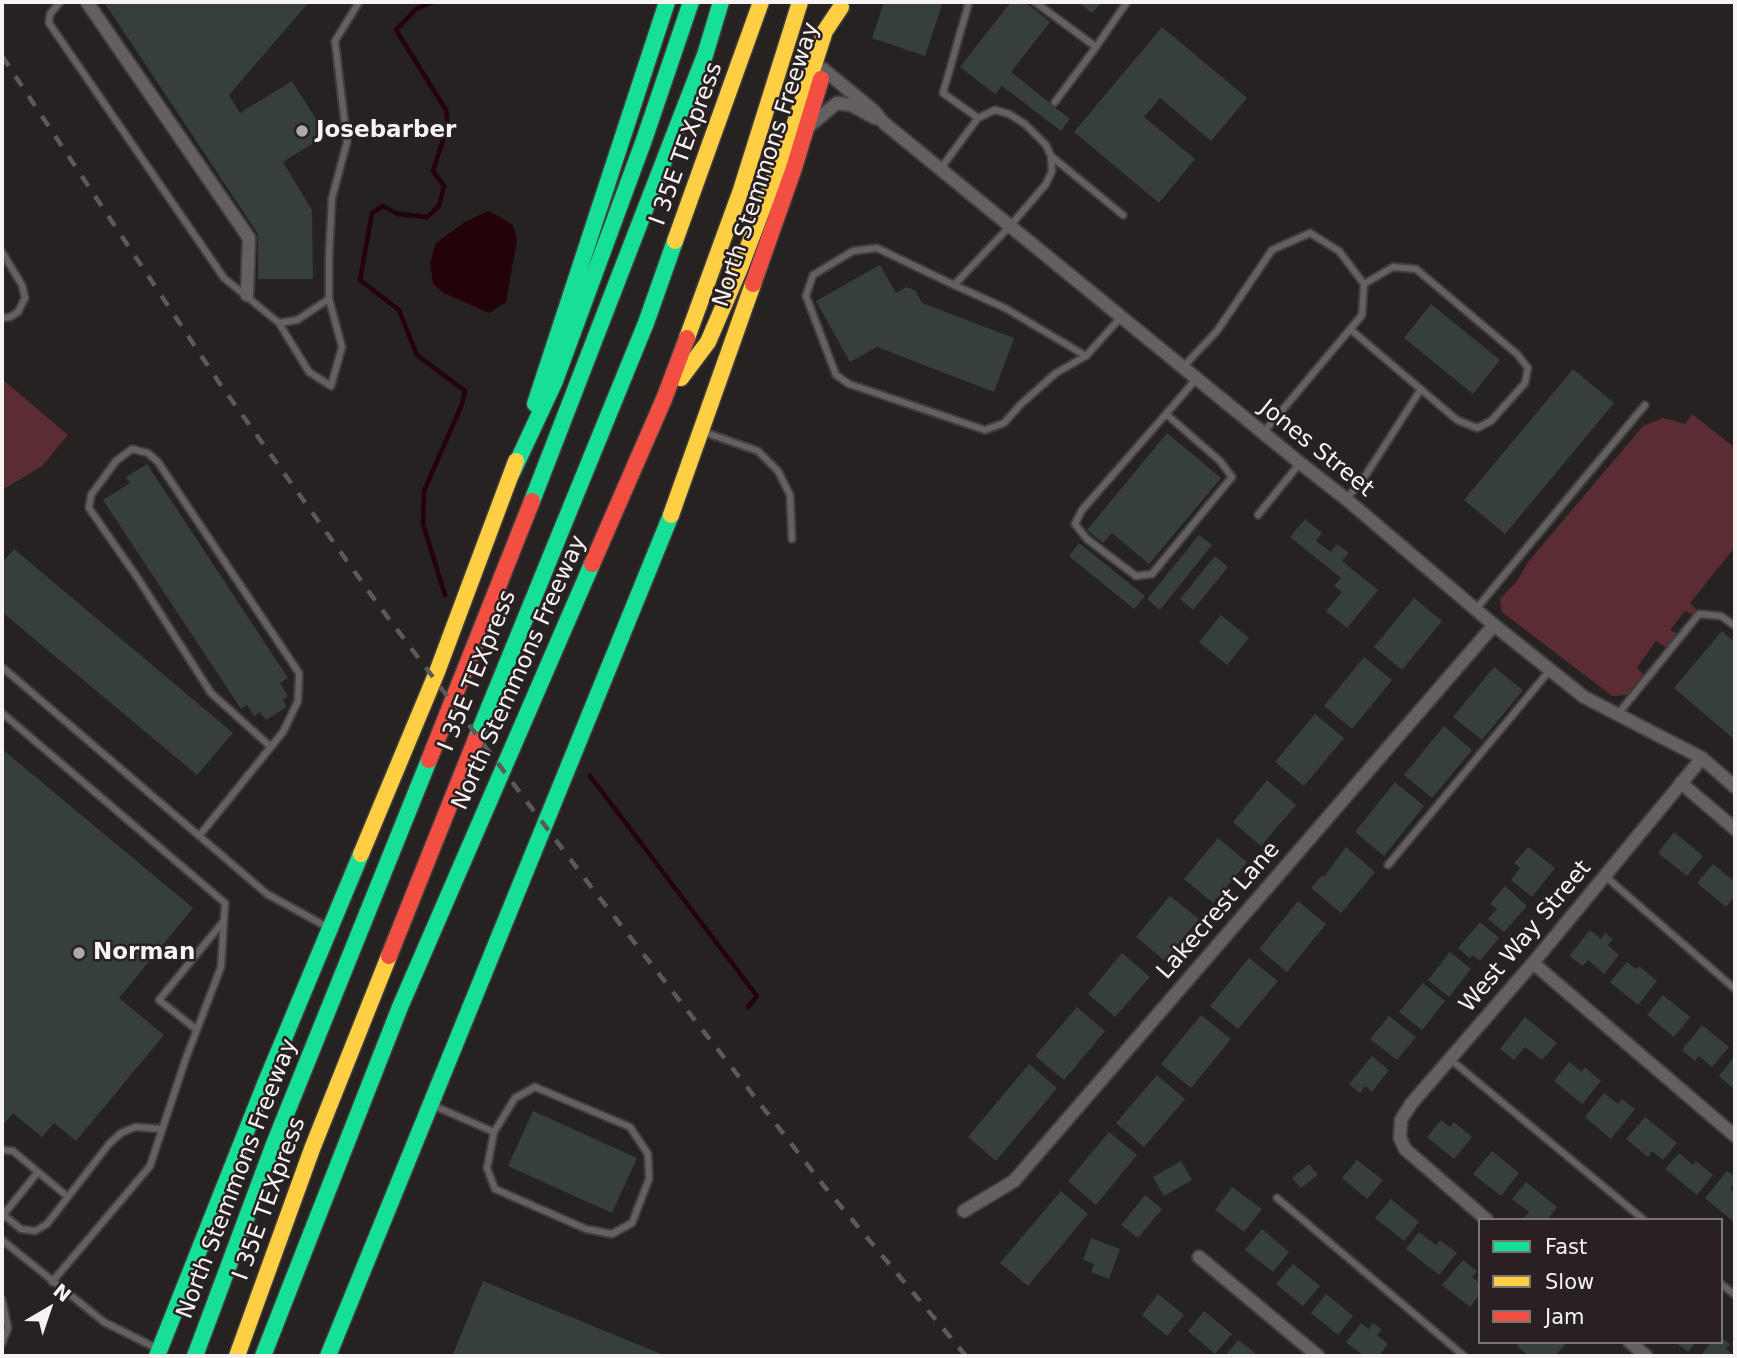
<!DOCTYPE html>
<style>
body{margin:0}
#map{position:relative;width:1737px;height:1358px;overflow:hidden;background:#262222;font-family:"DejaVu Sans",sans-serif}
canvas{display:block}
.frame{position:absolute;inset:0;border:4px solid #f8f3f3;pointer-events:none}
.legend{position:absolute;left:1478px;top:1218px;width:245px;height:126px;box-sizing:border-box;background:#282021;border:2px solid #7b7475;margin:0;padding:9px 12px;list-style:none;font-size:21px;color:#f8f3f3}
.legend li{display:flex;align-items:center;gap:14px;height:35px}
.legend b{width:35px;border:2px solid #7b7475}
.north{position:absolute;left:14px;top:1274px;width:70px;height:70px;-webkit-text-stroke:5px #282021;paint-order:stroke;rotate:39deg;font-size:19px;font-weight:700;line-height:28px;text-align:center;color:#f8f3f3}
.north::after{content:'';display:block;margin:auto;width:24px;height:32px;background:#f8f3f3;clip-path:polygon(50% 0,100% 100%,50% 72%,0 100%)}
</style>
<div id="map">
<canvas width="1737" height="1358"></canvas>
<div class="frame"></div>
<ul class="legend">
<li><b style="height:9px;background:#16e098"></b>Fast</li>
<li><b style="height:9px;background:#ffcf43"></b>Slow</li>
<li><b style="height:9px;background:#f24e42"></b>Jam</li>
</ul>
<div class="north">N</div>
</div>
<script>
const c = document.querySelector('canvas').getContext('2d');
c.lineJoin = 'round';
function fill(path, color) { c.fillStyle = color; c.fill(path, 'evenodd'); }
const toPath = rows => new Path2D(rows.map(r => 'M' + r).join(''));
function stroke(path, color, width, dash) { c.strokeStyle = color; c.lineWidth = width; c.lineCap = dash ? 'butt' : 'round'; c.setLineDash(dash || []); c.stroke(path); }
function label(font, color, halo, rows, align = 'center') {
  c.font = font + ' "DejaVu Sans",sans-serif'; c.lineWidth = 5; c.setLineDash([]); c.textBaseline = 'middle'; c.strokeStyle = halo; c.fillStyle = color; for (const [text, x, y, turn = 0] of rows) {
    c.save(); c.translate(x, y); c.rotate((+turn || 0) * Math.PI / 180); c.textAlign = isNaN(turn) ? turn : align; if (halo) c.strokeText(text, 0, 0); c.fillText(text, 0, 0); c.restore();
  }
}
fill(toPath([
 [2,379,68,435,42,466,2,490],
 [1692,414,1735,448,1735,547,1690,603,1697,610,1694,615,1685,611,1670,630,1678,634,1667,648,1656,641,1637,667,1643,675,1627,695,1612,696,1502,612,1500,599,1517,581,1528,562,1643,426,1663,418,1685,424]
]), '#5c2c33');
fill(toPath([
 [489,211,513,225,517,240,506,302,489,313,444,293,433,284,430,263,436,243,465,222]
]), '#230309');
stroke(toPath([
 [433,2,416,9,396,30,446,110,448,124,433,171,444,186,439,206,427,217,398,214,383,206,372,213,360,280,399,310,417,355,465,391,462,404,424,491,423,524,445,595],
 [590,776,757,996,748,1007]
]), '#230309', 4.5);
fill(toPath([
 [104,2,309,2,229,95,240,113,292,81,326,135,283,162,312,210,313,279,258,279,258,234],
 [884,2,943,2,925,56,872,38],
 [1011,2,1025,2,1050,22,1011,72,1070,119,1061,131,1002,86,995,94,960,67],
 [1078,2,1102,2,1092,13],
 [1162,27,1247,98,1211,141,1160,98,1144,117,1195,159,1159,203,1074,132],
 [880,265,896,293,907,287,915,290,922,303,1014,338,994,392,877,347,850,362,816,301],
 [1431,304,1500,360,1473,394,1404,338],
 [1573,369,1614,403,1505,534,1464,500],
 [1167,433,1221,478,1149,564,1112,533,1103,543,1087,530],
 [147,464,288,678,280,683,288,696,283,700,287,707,266,720,260,712,254,716,247,705,241,709,103,500,130,483,126,477],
 [1305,519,1322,533,1316,541,1331,552,1337,544,1349,553,1342,561,1378,590,1347,628,1326,611,1342,592,1334,586,1341,578,1290,537],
 [1199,535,1212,545,1160,610,1147,599],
 [1079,543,1145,596,1134,609,1069,556],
 [14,549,233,733,197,775,2,612,2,563],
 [1215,556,1228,567,1193,610,1180,599],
 [1414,598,1442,621,1402,670,1374,647],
 [1221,615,1249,638,1227,665,1199,642],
 [1722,631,1735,642,1735,740,1674,688],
 [1364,657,1392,680,1352,729,1324,706],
 [1494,667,1523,690,1482,740,1453,717],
 [1315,714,1344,738,1304,786,1275,762],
 [1444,726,1472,750,1432,798,1404,775],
 [2,749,193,908,119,998,164,1035,76,1141,54,1123,42,1137,13,1113,2,1126],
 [1267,780,1296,805,1261,846,1233,822],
 [1395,782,1424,806,1384,856,1355,832],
 [1674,832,1703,856,1687,876,1658,853],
 [1218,838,1247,862,1213,903,1184,879],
 [1346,847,1375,872,1341,913,1311,888,1322,875,1324,877],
 [1528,847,1555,868,1532,897,1511,880,1520,868,1514,863],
 [1713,864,1735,882,1735,896,1726,907,1697,883],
 [1505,886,1527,906,1504,932,1488,919,1497,909,1490,904],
 [1170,896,1199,919,1164,960,1136,937],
 [1298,901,1326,924,1287,972,1259,949],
 [1480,922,1499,938,1480,961,1472,955,1470,958,1458,948],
 [1590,930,1601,939,1605,933,1613,939,1608,945,1619,955,1604,974,1588,960,1583,966,1569,956],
 [1450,952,1471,969,1449,997,1428,980],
 [1122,953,1150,977,1115,1017,1088,994],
 [1249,958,1278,981,1238,1029,1210,1006],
 [1627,962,1636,969,1639,966,1657,981,1638,1005,1610,982],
 [1423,983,1445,1001,1422,1030,1399,1012],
 [1663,995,1690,1017,1674,1037,1647,1015],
 [1077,1007,1105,1031,1064,1080,1035,1056],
 [1201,1015,1231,1039,1191,1088,1161,1064],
 [1389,1016,1416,1037,1397,1060,1370,1039],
 [1525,1017,1557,1043,1542,1060,1525,1047,1514,1060,1500,1049],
 [1702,1025,1729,1047,1712,1067,1699,1056,1695,1061,1682,1050],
 [1372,1056,1389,1070,1372,1092,1365,1086,1360,1093,1349,1084],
 [1733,1058,1735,1060,1735,1095,1732,1092,1734,1089,1719,1076],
 [1569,1062,1582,1072,1585,1067,1601,1081,1582,1104,1554,1081],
 [1029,1064,1057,1088,996,1161,968,1137],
 [1157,1075,1185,1099,1144,1147,1116,1123],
 [1604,1093,1618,1104,1622,1099,1635,1109,1611,1139,1585,1117],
 [533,1111,637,1158,612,1213,508,1166],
 [1645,1117,1677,1143,1663,1160,1652,1151,1648,1157,1626,1139],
 [1441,1120,1450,1127,1454,1122,1472,1137,1454,1159,1427,1137],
 [1109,1132,1137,1155,1096,1205,1068,1181],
 [1492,1151,1519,1173,1501,1196,1473,1174],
 [1679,1153,1693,1165,1696,1161,1713,1175,1697,1195,1665,1169],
 [1357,1160,1383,1180,1367,1199,1342,1178],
 [1181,1161,1192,1180,1164,1196,1153,1177],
 [1309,1164,1318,1175,1301,1188,1292,1178],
 [1727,1171,1735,1177,1735,1183,1730,1189,1735,1193,1735,1223,1705,1198],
 [1526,1182,1557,1207,1547,1220,1526,1220,1524,1218,1529,1212,1512,1199],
 [1232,1187,1262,1209,1244,1232,1215,1210],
 [1061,1191,1088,1214,1028,1286,1000,1263],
 [1145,1195,1162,1209,1138,1238,1121,1225],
 [1391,1199,1419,1222,1404,1241,1375,1218],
 [1262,1229,1289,1252,1273,1272,1245,1250],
 [1419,1232,1436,1245,1440,1240,1457,1253,1439,1275,1406,1249],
 [1091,1238,1120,1249,1109,1279,1091,1272,1094,1264,1083,1260],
 [1463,1260,1477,1271,1472,1277,1480,1283,1480,1294,1470,1307,1442,1285],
 [1293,1264,1320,1286,1303,1306,1276,1284],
 [483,1281,666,1356,452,1356],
 [1158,1294,1184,1315,1167,1336,1142,1315],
 [1326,1294,1353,1316,1338,1335,1311,1313],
 [1204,1311,1232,1334,1215,1354,1188,1331],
 [1361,1323,1369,1329,1373,1323,1382,1330,1377,1335,1388,1344,1379,1356,1364,1356,1346,1342],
 [1721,1337,1730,1344,1726,1349,1734,1356,1701,1355,1711,1342,1721,1342],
 [1238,1340,1259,1356,1225,1356],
 [1521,1342,1562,1342,1565,1345,1555,1356,1529,1356,1517,1346],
 [1675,1342,1696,1342,1688,1352]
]), '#373f3a');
const lane = toPath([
 [60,2,50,14,49,23,224,278,279,323,297,320,329,299,329,256,332,198,347,142,335,41,359,2],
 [969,2,943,93,978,118],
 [1035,2,1096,47,1055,102],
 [1096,47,1127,2],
 [1051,156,1052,171,1046,184,1011,225,954,285,877,248,853,251,813,275,806,296,836,375,849,384,985,430,1004,423,1021,404,1056,373,1086,356,1122,316],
 [941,168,978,118,995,110,1009,114,1025,124,1046,145,1051,156,1123,215],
 [2,252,22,285,25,298,18,312,10,317,2,318],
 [954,285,1005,308,1086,356],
 [279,323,309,372,331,386,342,347,329,299],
 [1350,329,1457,420,1477,428,1491,421,1525,383,1528,368,1517,354,1416,269,1393,267,1364,284],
 [1183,367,1217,331,1272,250,1310,233,1339,251,1364,284,1362,315,1263,433],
 [1166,414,1220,461,1232,477,1152,574,1136,576,1087,539,1075,524,1082,510,1166,414,1197,378],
 [704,432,758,451,778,471,790,495,792,539],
 [1346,499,1362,481,1421,389],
 [1258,515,1300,463],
 [1476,609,1645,405],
 [2,667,267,894,329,928],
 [2,713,225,903,221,967,186,1058,150,1166,52,1282],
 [1618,714,1699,614,1721,616,1735,626],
 [199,836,283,732,298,701,299,673,158,462,148,453,132,449,116,461,91,495,89,508,139,580,211,693,271,747],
 [1388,865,1550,670],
 [1605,876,1735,989],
 [197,1030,159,1000,223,922],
 [1450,1059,1644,1220],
 [432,1105,494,1132,515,1098,535,1087,630,1127,648,1154,649,1179,632,1223,612,1234,586,1229,495,1189,487,1168,494,1132],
 [2,1150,13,1151,38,1172],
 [1277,1198,1464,1356],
 [2,1214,21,1229,35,1231,47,1224,109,1144,121,1133,135,1127,162,1129],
 [3,1215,38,1172,68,1197],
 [2,1240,104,1322,158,1349],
 [1721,1284,1735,1295],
 [2,1300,8,1328,2,1343]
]);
const street = toPath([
 [87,2,249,238,247,295],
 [823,69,874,111,884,123,1300,463,1346,499,1494,625,1584,697,1702,758,1735,787],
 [807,128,837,103,851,105,875,118],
 [1681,783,1735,829],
 [1533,963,1735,1136],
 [964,1211,1014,1181,1494,625],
 [1487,1220,1405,1149,1400,1138,1401,1120,1411,1104,1533,963,1702,758],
 [1199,1257,1318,1356],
 [1630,1342,1646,1356]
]);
const fast = toPath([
 [535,404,667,2],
 [512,473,555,381,644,140,691,2],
 [532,501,705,55,721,2],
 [476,739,646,323,675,241],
 [157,1356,265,1084,361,854],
 [195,1356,274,1144,429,760],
 [263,1356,400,1007,592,564],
 [328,1356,671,515]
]);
const slow = toPath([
 [675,241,761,2],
 [687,338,741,190,800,2],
 [681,378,708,342,740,268,795,123,825,31,841,7],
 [671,515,753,284],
 [361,854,437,672,516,461],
 [237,1356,312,1149,389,956]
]);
const jam = toPath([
 [753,284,794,168,821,79],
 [592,564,664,399,687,338],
 [429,760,532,501],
 [389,956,476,739]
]);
stroke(lane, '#413e3e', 10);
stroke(street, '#413e3e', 16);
stroke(fast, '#413e3e', 19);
stroke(slow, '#413e3e', 19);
stroke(jam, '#413e3e', 19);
stroke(lane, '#646061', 6);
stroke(street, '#646061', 12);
stroke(fast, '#16e098', 16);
stroke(slow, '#ffcf43', 16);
stroke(jam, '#f24e42', 16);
stroke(toPath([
 [2,56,218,381,377,603,592,888,768,1114,824,1186,966,1356]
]), '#5c5959', 4.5, [12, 12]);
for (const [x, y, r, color] of [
 [302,131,7,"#aeaaaa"],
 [79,953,7,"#aeaaaa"]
]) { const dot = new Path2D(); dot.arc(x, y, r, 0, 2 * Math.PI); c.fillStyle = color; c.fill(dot); stroke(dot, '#282021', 2.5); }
label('bold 23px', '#f8f3f3', '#282021', [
 ["Josebarber",316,131],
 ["Norman",93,953]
], 'left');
label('23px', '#f8f3f3', '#282021', [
 ["I 35E TEXpress",687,144,-70],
 ["North Stemmons Freeway",767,165,-72],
 ["Jones Street",1316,449,39],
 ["I 35E TEXpress",478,671,-68],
 ["North Stemmons Freeway",520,673,-66],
 ["Lakecrest Lane",1219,911,-49],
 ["West Way Street",1526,937,-50],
 ["North Stemmons Freeway",238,1179,-69],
 ["I 35E TEXpress",270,1199,-70]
]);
</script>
